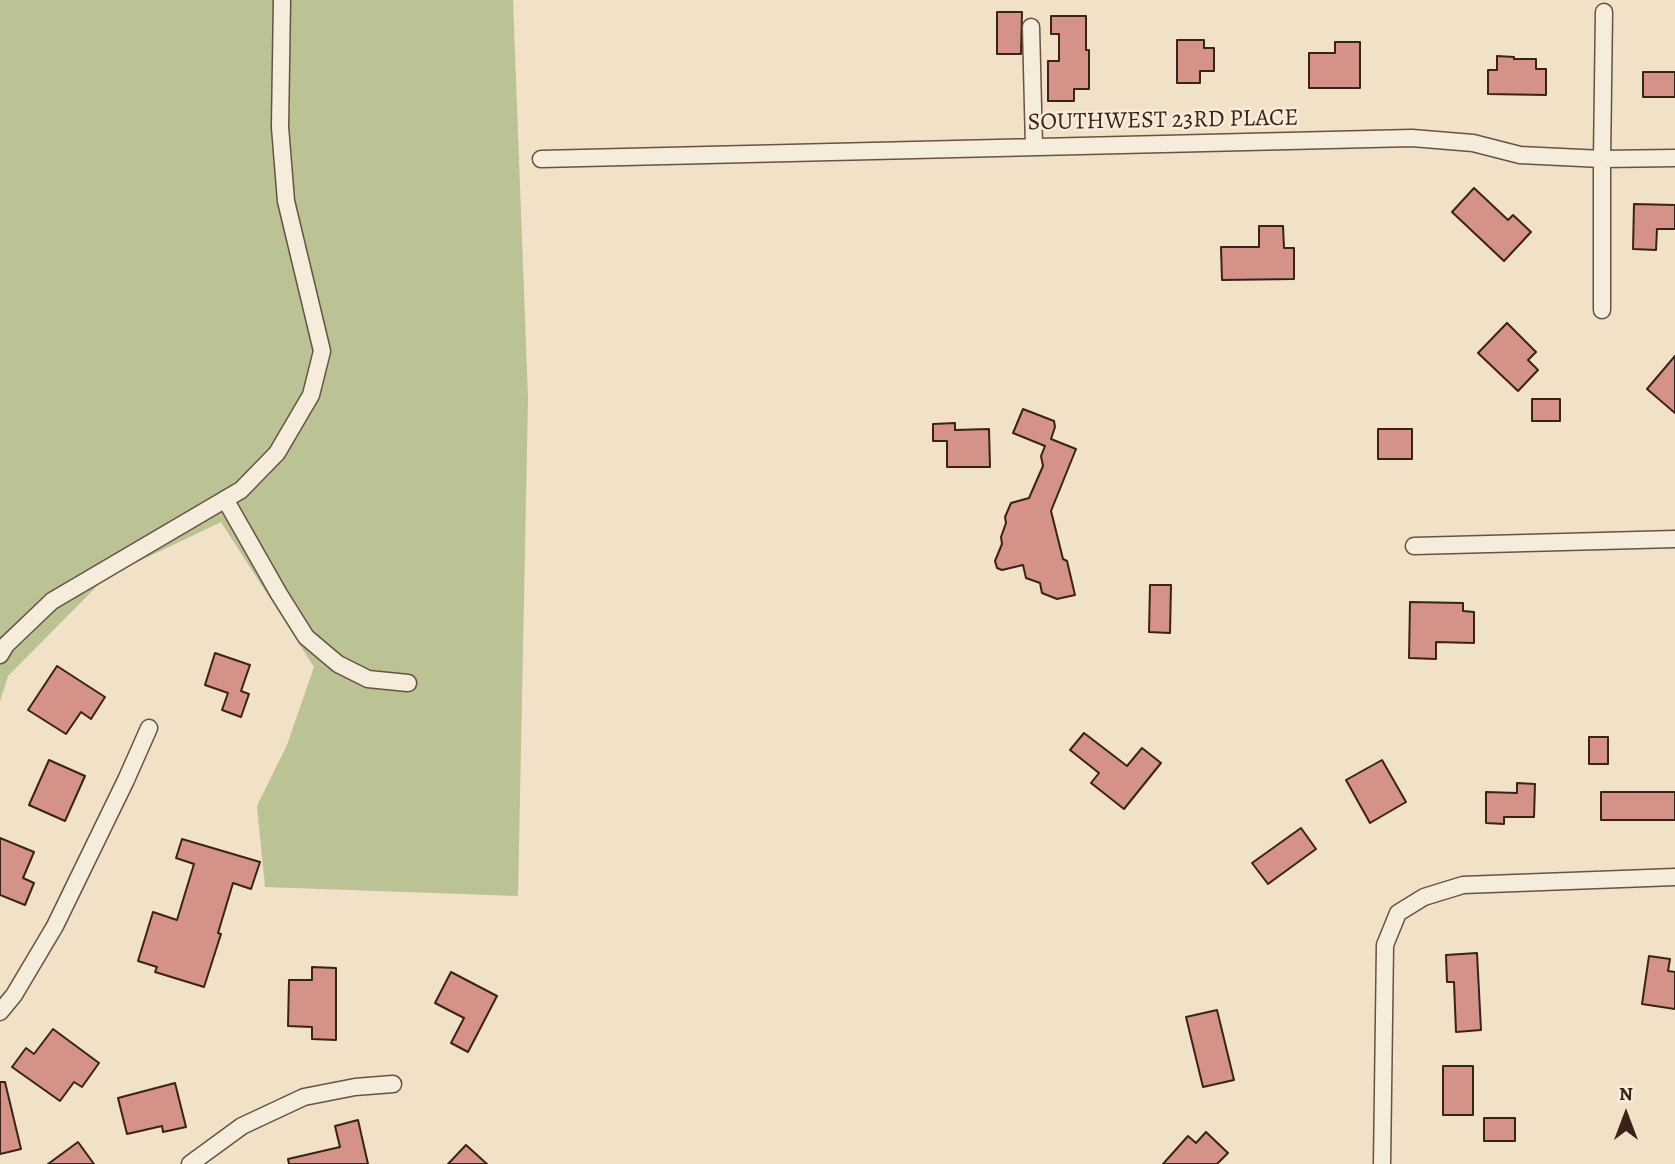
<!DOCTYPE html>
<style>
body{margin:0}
#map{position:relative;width:1675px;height:1164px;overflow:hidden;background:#f0e1c7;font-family:Alegreya,serif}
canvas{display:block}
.north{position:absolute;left:1591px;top:1080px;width:70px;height:70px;-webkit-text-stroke:5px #f5ecdb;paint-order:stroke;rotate:0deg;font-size:19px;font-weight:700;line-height:28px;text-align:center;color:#3b2218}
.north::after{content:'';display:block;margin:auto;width:24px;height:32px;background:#3b2218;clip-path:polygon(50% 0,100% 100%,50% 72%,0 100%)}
</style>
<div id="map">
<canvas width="1675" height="1164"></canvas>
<div class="north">N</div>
</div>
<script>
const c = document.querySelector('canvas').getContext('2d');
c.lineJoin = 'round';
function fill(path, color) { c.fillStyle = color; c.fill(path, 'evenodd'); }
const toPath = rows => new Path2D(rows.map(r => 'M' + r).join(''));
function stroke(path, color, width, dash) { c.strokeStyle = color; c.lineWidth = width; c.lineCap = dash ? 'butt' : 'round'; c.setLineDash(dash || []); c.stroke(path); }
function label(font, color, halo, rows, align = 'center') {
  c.font = font + ' Alegreya,serif'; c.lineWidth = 5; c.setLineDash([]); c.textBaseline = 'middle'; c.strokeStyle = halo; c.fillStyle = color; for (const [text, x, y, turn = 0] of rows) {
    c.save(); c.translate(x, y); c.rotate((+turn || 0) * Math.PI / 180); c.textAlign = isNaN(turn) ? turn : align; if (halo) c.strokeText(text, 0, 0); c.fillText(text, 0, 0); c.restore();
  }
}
fill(toPath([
 [0,0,513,0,528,399,518,896,265,887,257,806,287,745,314,667,221,522,106,577,8,676,0,701]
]), '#bbc294');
const building = toPath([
 [997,12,1022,12,1021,54,997,54,997,12],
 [1051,16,1086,16,1086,50,1089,50,1089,89,1074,89,1074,101,1048,101,1048,61,1059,61,1059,34,1051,34,1051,16],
 [1177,40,1204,40,1204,48,1214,48,1214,71,1200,71,1200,83,1177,83,1177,40],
 [1335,42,1360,42,1360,88,1309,88,1309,53,1335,53,1335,42],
 [1497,56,1514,57,1514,59,1536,59,1536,69,1546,69,1546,95,1488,94,1488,70,1497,70,1497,56],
 [1643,72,1675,72,1675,97,1643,97,1643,72],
 [1474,188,1508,220,1513,215,1531,232,1504,261,1452,212,1474,188],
 [1634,204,1675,205,1675,229,1657,229,1656,250,1633,249,1634,204],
 [1259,226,1283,226,1284,248,1294,248,1294,279,1222,280,1221,247,1259,247,1259,226],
 [1507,323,1536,352,1528,360,1538,370,1518,391,1478,353,1507,323],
 [1675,356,1675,413,1647,389,1675,356],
 [1532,399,1560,399,1560,421,1532,421,1532,399],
 [1023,409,1054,421,1055,427,1051,439,1076,449,1051,511,1063,559,1067,561,1075,595,1057,599,1042,593,1040,583,1026,578,1023,565,1002,570,997,568,995,561,1002,544,1001,537,1006,523,1005,517,1011,503,1029,498,1043,466,1041,456,1045,446,1013,433,1023,409],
 [955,423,955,430,989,429,990,467,947,467,947,441,933,441,933,424,955,423],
 [1378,429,1412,429,1412,459,1378,459,1378,429],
 [1150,585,1171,585,1170,633,1149,632,1150,585],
 [1410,602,1463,603,1463,611,1474,612,1474,643,1436,642,1436,659,1409,658,1410,602],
 [215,653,250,665,241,691,249,694,241,717,222,710,228,693,205,685,215,653],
 [57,666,105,697,91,719,81,712,66,734,28,710,57,666],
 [1084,733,1127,766,1142,748,1161,763,1124,809,1091,783,1099,773,1070,750,1084,733],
 [1589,737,1608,737,1608,764,1589,764,1589,737],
 [49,760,85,776,65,821,29,805,49,760],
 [1382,760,1406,802,1370,823,1346,780,1382,760],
 [1517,783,1535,784,1534,817,1504,817,1504,824,1486,823,1486,792,1517,793,1517,783],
 [1601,792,1675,792,1675,820,1601,820,1601,792],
 [1301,828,1316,849,1268,884,1252,863,1301,828],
 [0,838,34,852,23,878,34,883,25,905,0,895,0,838],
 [182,839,260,862,251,889,233,883,218,933,221,934,204,987,155,972,157,967,138,961,153,912,177,920,194,864,176,858,182,839],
 [1477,953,1481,1030,1456,1032,1454,982,1447,982,1446,955,1477,953],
 [1649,956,1670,959,1668,971,1675,972,1675,1009,1642,1004,1649,956],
 [312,967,336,968,336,1040,312,1039,312,1027,288,1026,289,980,312,980,312,967],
 [451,972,497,996,468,1052,451,1043,464,1018,435,1003,451,972],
 [1217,1010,1234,1080,1203,1087,1186,1017,1217,1010],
 [53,1029,99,1063,82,1087,74,1082,60,1101,12,1067,26,1048,34,1054,53,1029],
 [1443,1066,1473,1066,1473,1115,1443,1115,1443,1066],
 [0,1082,5,1082,21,1149,0,1154,0,1082],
 [175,1083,186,1127,163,1132,162,1126,127,1134,118,1098,175,1083],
 [1484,1118,1515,1118,1515,1141,1484,1141,1484,1118],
 [358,1120,368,1164,289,1164,288,1159,340,1147,335,1126,358,1120],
 [1206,1132,1228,1153,1217,1164,1163,1164,1188,1136,1196,1143,1206,1132],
 [78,1142,94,1164,48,1164,78,1142],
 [466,1145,487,1164,448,1164,466,1145]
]);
fill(building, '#d49289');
stroke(building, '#3b2218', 2);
const minor = toPath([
 [1031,27,1034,147],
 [541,159,1412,138,1473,143,1520,155,1602,159,1675,158],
 [1602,310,1602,159,1604,12],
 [225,499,279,594,306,637,338,664,368,679,408,683],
 [1414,546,1675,539],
 [0,655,6,645,52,601,241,490,277,453,311,395,322,351,286,201,280,127,282,0],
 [0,1012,14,995,55,926,126,780,149,728],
 [190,1164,242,1126,304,1097,355,1087,393,1084],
 [1382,1164,1385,945,1398,913,1424,897,1463,885,1675,877]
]);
stroke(minor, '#685244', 19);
stroke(minor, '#f5ecdb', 16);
label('24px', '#3b2218', '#f5ecdb', [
 ["SOUTHWEST 23RD PLACE",1163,121,-1]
]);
</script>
